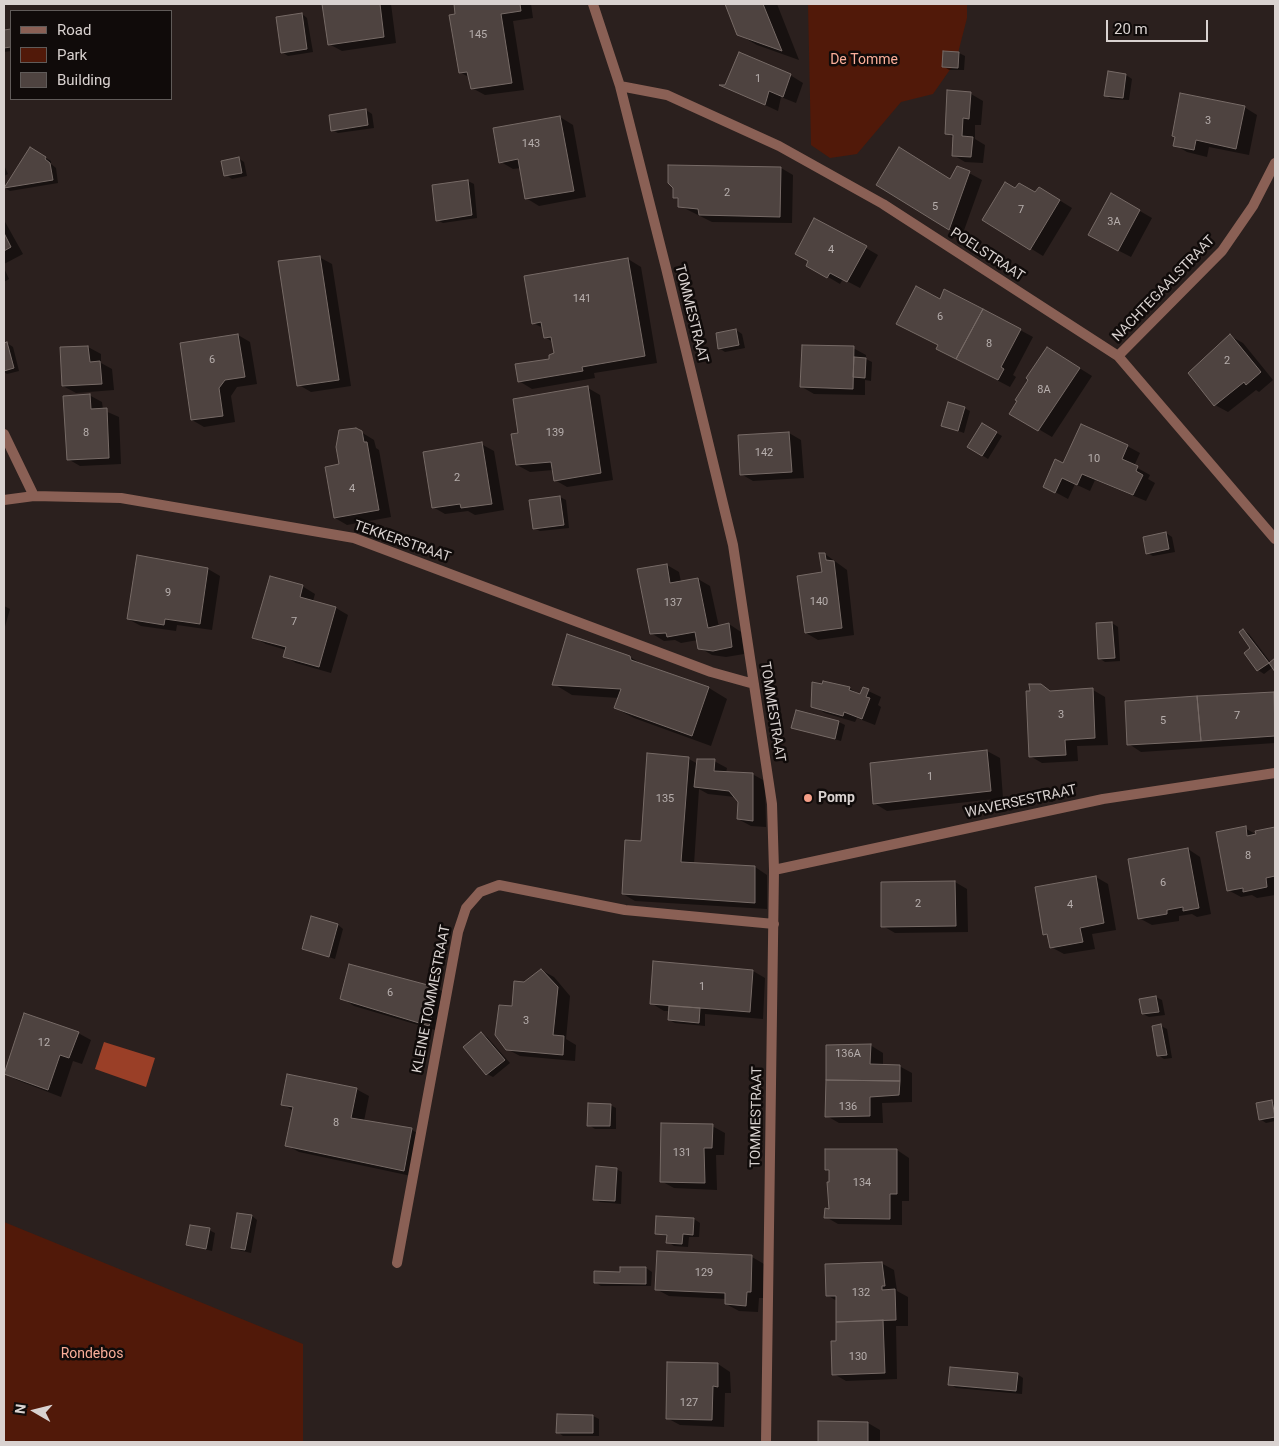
<!DOCTYPE html>
<style>
body{margin:0}
#map{position:relative;width:1279px;height:1446px;overflow:hidden;background:#2b201e;font-family:Roboto,sans-serif}
canvas{display:block}
.frame{position:absolute;inset:0;border:5px solid #d9d2d0;pointer-events:none}
.legend{position:absolute;left:10px;top:10px;width:162px;height:90px;box-sizing:border-box;background:#100b0a;border:1px solid #605b59;margin:0;padding:6px 9px;list-style:none;font-size:15px;color:#d9d2d0}
.legend li{display:flex;align-items:center;gap:10px;height:25px}
.legend b{width:25px;border:1px solid #605b59}
.north{position:absolute;left:10px;top:1386px;width:50px;height:50px;-webkit-text-stroke:4px #100b0a;paint-order:stroke;rotate:278deg;font-size:14px;font-weight:700;line-height:20px;text-align:center;color:#d9d2d0}
.north::after{content:'';display:block;margin:auto;width:18px;height:22px;background:#d9d2d0;clip-path:polygon(50% 0,100% 100%,50% 72%,0 100%)}
.scale{position:absolute;left:1106px;top:20px;width:102px;height:22px;box-sizing:border-box;border:2px solid #d9d2d0;border-top:0;padding-left:6px;font-size:15px;line-height:18px;white-space:nowrap;color:#d9d2d0;-webkit-text-stroke:4px #100b0a;paint-order:stroke}
</style>
<div id="map">
<canvas width="1279" height="1446"></canvas>
<div class="frame"></div>
<ul class="legend">
<li><b style="height:6px;background:#8a6055"></b>Road</li>
<li><b style="height:14px;background:#511909"></b>Park</li>
<li><b style="height:14px;background:#4e4340"></b>Building</li>
</ul>
<div class="north">N</div>
<div class="scale">20 m</div>
</div>
<script>
const c = document.querySelector('canvas').getContext('2d');
c.lineJoin = 'round';
function fill(path, color) { c.fillStyle = color; c.fill(path, 'evenodd'); }
const toPath = rows => new Path2D(rows.map(r => 'M' + r).join(''));
function stroke(path, color, width, dash) { c.strokeStyle = color; c.lineWidth = width; c.lineCap = dash ? 'butt' : 'round'; c.setLineDash(dash || []); c.stroke(path); }
function label(font, color, halo, rows, align = 'center') {
  c.font = font + ' Roboto,sans-serif'; c.lineWidth = 5; c.setLineDash([]); c.textBaseline = 'middle'; c.strokeStyle = halo; c.fillStyle = color; for (const [text, x, y, turn = 0] of rows) {
    c.save(); c.translate(x, y); c.rotate((+turn || 0) * Math.PI / 180); c.textAlign = isNaN(turn) ? turn : align; if (halo) c.strokeText(text, 0, 0); c.fillText(text, 0, 0); c.restore();
  }
}
fill(toPath([
 [808,4,967,4,967,18,956,61,933,94,901,102,857,154,830,158,811,145],
 [4,1222,303,1344,303,1442,4,1442]
]), '#511909');
fill(toPath([
 [104,1042,155,1058,146,1087,95,1069]
]), '#9a3f27');
fill(toPath([
 [323,4,391,4,396,43,342,51,329,44],
 [455,4,531,4,533,18,513,21,524,90,485,95,472,88,470,78,460,72],
 [726,4,777,4,799,60,757,45,738,34],
 [302,14,307,18,313,52,288,56,282,52],
 [11,29,11,51,4,52,4,30],
 [959,53,965,56,964,70,949,70,943,66],
 [790,75,803,83,796,103,781,97,778,111,726,87],
 [1126,75,1132,79,1129,100,1111,99,1105,95],
 [971,94,983,101,981,125,975,125,975,139,985,145,983,163,965,162,953,155,954,138,946,133],
 [1244,107,1257,115,1249,155,1209,147,1207,157,1187,152,1175,145],
 [366,110,372,114,374,128,338,133,332,130],
 [560,117,573,125,586,197,539,206,526,198,521,168,513,169,501,162],
 [30,149,51,161,51,164,56,168,58,183,10,191,5,188],
 [238,158,244,162,247,176,232,179,226,175],
 [4,165,8,174,4,176],
 [781,168,793,175,792,223,712,222,680,206,679,200,674,197],
 [969,173,982,180,962,236,878,184,951,180],
 [468,181,474,184,477,218,443,223,437,220],
 [1016,190,1051,195,1072,208,1043,256,1030,248],
 [1112,195,1152,218,1131,257,1102,242],
 [4,220,23,254,4,264],
 [866,248,878,255,860,288,843,279,840,284,808,265],
 [319,257,332,264,351,386,311,392,299,385],
 [628,259,641,267,657,363,594,373,595,378,532,389,519,381,551,360,555,354,553,342,545,337,543,328,533,323],
 [4,268,9,279,4,282],
 [940,301,1020,330,1033,337,1013,375,1016,377,1010,387,938,349],
 [736,330,742,334,745,348,725,352,719,348],
 [238,335,250,342,257,384,237,387,231,396,235,422,204,427,192,420],
 [1230,336,1243,343,1273,380,1259,392,1256,390,1228,412,1215,405],
 [7,343,13,347,19,371,7,374,4,372,4,344],
 [88,347,101,354,101,363,112,369,114,390,76,393,63,386,61,348],
 [853,348,866,355,866,359,872,362,871,381,865,380,865,395,814,394,802,387],
 [1060,356,1092,376,1052,437,1011,413],
 [588,388,600,395,613,480,567,487,555,480,553,470,530,472,517,465,520,434],
 [89,395,102,402,103,410,119,417,121,464,80,466,68,459],
 [964,408,970,411,964,433,942,425],
 [983,425,1002,436,988,459,969,447],
 [356,429,374,440,376,448,379,450,391,517,347,525,335,518,340,465],
 [789,433,801,440,804,478,753,481,741,474],
 [481,444,494,451,504,510,475,515,468,511,445,514,433,507],
 [1127,446,1140,453,1134,466,1150,475,1148,479,1155,483,1146,501,1095,480,1090,491,1075,484,1068,499,1044,486,1064,465],
 [560,497,566,500,569,528,540,531,534,528],
 [1166,533,1172,537,1175,552,1153,556,1147,553],
 [825,554,847,570,854,635,818,640,806,633,824,573],
 [667,565,679,572,681,582,698,579,710,586,719,627,729,624,741,632,744,654,726,657,712,655,700,648,698,640,681,643,675,640,664,641,651,633],
 [208,569,220,576,212,630,177,625,176,631,141,626,128,619],
 [302,586,315,594,313,601,336,608,348,615,331,673,296,663,284,656,286,650,266,644,253,637],
 [4,606,10,609,4,630],
 [1112,623,1118,627,1120,661,1105,662,1099,658],
 [1243,630,1249,634,1271,663,1275,660,1275,670,1273,667,1264,674,1258,670,1252,649],
 [630,657,647,667,709,688,727,699,711,746,634,718,615,708,619,698,572,695,554,684],
 [1040,685,1052,692,1093,690,1105,697,1108,745,1077,746,1078,761,1042,763,1030,756,1031,692],
 [849,688,861,695,864,689,881,697,878,705,881,707,875,725,857,718,855,722,825,713,812,706],
 [1273,693,1275,694,1275,743,1141,752,1129,744],
 [839,722,845,725,841,741,793,727],
 [987,751,1000,758,1003,798,887,811,874,803],
 [689,759,698,764,714,761,727,768,726,773,752,774,765,781,766,827,751,826,738,819,739,802,735,797,708,794,699,789,694,864,755,867,767,875,767,909,635,901,623,894,642,842],
 [1245,828,1257,835,1257,832,1275,829,1275,895,1257,898,1252,895,1241,897,1228,890],
 [1188,849,1200,857,1211,914,1197,917,1192,914,1179,916,1179,921,1152,925,1139,918],
 [1096,877,1108,884,1116,930,1092,934,1095,949,1064,954,1051,947,1049,936,1045,934],
 [955,882,967,889,968,932,895,933,883,926],
 [338,925,343,929,335,959,303,949],
 [655,962,753,971,765,978,763,1019,705,1014,705,1026,675,1023,669,1020,670,1011,664,1011,651,1003],
 [541,970,554,977,570,996,566,1039,576,1045,575,1061,520,1056,507,1049,513,1008,524,983],
 [438,989,451,996,442,1032,354,1006,342,998],
 [1156,997,1162,1000,1165,1015,1149,1017,1143,1014,1141,1000],
 [1161,1026,1167,1029,1172,1058,1164,1059,1158,1055],
 [78,1033,91,1040,82,1064,73,1061,61,1097,17,1080,4,1073],
 [482,1034,487,1037,510,1063,493,1077,487,1074],
 [870,1045,883,1053,883,1066,899,1066,912,1073,912,1102,882,1103,883,1123,839,1123,827,1116],
 [356,1089,369,1096,364,1121,412,1130,424,1137,416,1177,299,1152,286,1145,294,1111,282,1104],
 [1272,1102,1275,1104,1275,1121,1266,1123,1260,1119],
 [610,1105,616,1108,616,1129,595,1129,589,1125],
 [712,1126,725,1133,724,1155,716,1155,717,1190,674,1188,661,1181],
 [897,1150,909,1158,909,1201,902,1201,902,1225,838,1224,826,1217,830,1210,831,1183,831,1172,826,1170],
 [616,1169,622,1172,621,1204,600,1202,594,1199],
 [252,1216,257,1220,251,1253,238,1250,232,1247],
 [694,1219,700,1223,699,1237,689,1237,688,1247,674,1246,668,1242,668,1237,656,1233],
 [209,1230,215,1233,212,1251,188,1245],
 [752,1257,764,1264,763,1298,759,1298,758,1312,739,1311,726,1304,726,1299,669,1296,656,1289],
 [881,1263,894,1270,897,1291,908,1297,908,1326,896,1326,897,1379,846,1381,834,1374,838,1343,837,1301,827,1295],
 [646,1268,652,1272,651,1286,601,1286,595,1282,621,1273],
 [718,1364,730,1372,731,1393,725,1393,724,1427,680,1425,667,1418],
 [1017,1374,1023,1378,1022,1394,956,1388,950,1384],
 [593,1416,599,1419,599,1436,563,1436,558,1432],
 [819,1422,868,1423,880,1430,880,1442,819,1442]
]), '#0007');
const building = toPath([
 [322,4,380,4,384,37,328,45,322,4],
 [454,4,520,4,521,11,501,14,512,83,471,89,467,72,459,73,449,15,455,14,454,4],
 [725,4,763,4,782,51,737,35,725,4],
 [302,13,307,49,281,53,276,17,302,13],
 [11,29,11,47,4,48,4,30,11,29],
 [943,51,959,52,958,68,942,67,943,51],
 [739,52,791,74,783,97,769,91,765,105,719,85,725,85,739,52],
 [1108,71,1126,74,1123,98,1104,96,1108,71],
 [947,90,971,92,969,119,963,118,962,136,973,137,971,157,952,156,953,135,945,134,947,90],
 [1180,93,1245,106,1236,149,1196,140,1194,150,1173,146,1175,137,1172,136,1180,93],
 [366,109,368,125,331,131,329,115,366,109],
 [560,116,574,191,525,199,518,159,499,163,493,128,560,116],
 [30,147,46,157,45,159,50,163,53,180,4,188,30,147],
 [899,147,950,179,957,166,970,171,949,230,876,185,899,147],
 [239,157,242,173,224,176,221,161,239,157],
 [668,165,781,167,780,217,699,215,698,209,678,207,678,198,673,198,673,188,668,183,668,165],
 [468,180,472,215,436,221,432,185,468,180],
 [1005,182,1015,188,1019,183,1035,192,1039,187,1060,200,1030,250,982,220,1005,182],
 [1111,193,1140,210,1118,251,1088,235,1111,193],
 [814,218,867,246,847,282,830,273,827,278,806,266,808,261,795,254,814,218],
 [4,233,11,247,4,251,4,233],
 [320,256,339,380,297,386,278,261,320,256],
 [628,258,645,356,582,367,583,371,518,382,515,364,549,359,549,355,554,353,551,337,544,338,541,322,532,324,524,276,628,258],
 [916,286,940,299,944,289,983,309,956,359,936,349,938,345,896,324,916,286],
 [983,309,1021,329,1001,367,1004,369,998,380,956,359,983,309],
 [736,329,739,345,718,349,716,333,736,329],
 [238,334,245,377,225,380,219,388,223,416,191,420,180,343,238,334],
 [1230,334,1261,372,1246,385,1244,382,1214,406,1188,373,1230,334],
 [7,342,14,368,4,371,4,343,7,342],
 [802,345,854,346,853,389,800,387,802,345],
 [88,346,90,362,100,361,102,384,62,386,60,347,88,346],
 [1047,347,1080,368,1038,431,1009,414,1017,401,1015,400,1028,380,1026,378,1047,347],
 [854,357,866,358,865,378,853,377,854,357],
 [588,386,601,473,554,481,551,462,516,465,511,434,518,433,513,399,588,386],
 [90,394,91,409,107,408,109,458,67,460,63,396,90,394],
 [948,402,965,407,958,431,941,426,948,402],
 [982,423,997,432,982,456,967,447,982,423],
 [1081,424,1128,445,1122,459,1138,466,1136,471,1143,475,1133,495,1082,474,1077,485,1062,478,1055,493,1043,487,1055,459,1063,463,1081,424],
 [356,428,362,431,364,442,367,442,379,510,334,518,325,467,339,464,336,447,339,430,356,428],
 [789,432,792,472,740,475,738,435,789,432],
 [482,442,492,504,461,508,460,504,432,508,423,452,482,442],
 [560,496,564,525,533,529,529,500,560,496],
 [1166,532,1169,549,1146,554,1143,537,1166,532],
 [819,553,825,553,826,560,834,561,842,628,805,633,797,576,822,572,819,553],
 [137,555,208,568,200,624,165,619,164,625,127,619,137,555],
 [667,564,670,583,698,578,708,628,729,623,732,647,713,651,698,649,695,632,667,637,666,633,650,634,637,569,667,564],
 [270,576,303,585,300,597,336,607,319,667,283,657,286,647,252,638,270,576],
 [1112,622,1115,658,1098,659,1096,623,1112,622],
 [1243,629,1269,663,1257,671,1244,653,1250,648,1239,632,1243,629],
 [567,634,630,656,631,660,709,687,692,736,614,708,621,689,552,685,567,634],
 [1275,658,1275,672,1269,663,1275,658],
 [823,681,850,687,849,690,860,694,863,687,869,689,866,697,870,698,862,719,844,712,843,716,811,707,812,682,822,684,823,681],
 [1029,684,1041,684,1050,691,1093,688,1095,738,1065,740,1066,755,1029,757,1026,691,1030,691,1029,684],
 [1274,692,1275,736,1201,741,1197,696,1274,692],
 [1197,696,1201,741,1127,745,1125,701,1197,696],
 [796,710,839,721,835,739,791,728,796,710],
 [987,750,991,791,873,804,870,763,987,750],
 [647,753,689,757,681,862,755,866,755,903,622,894,625,840,641,841,647,753],
 [697,759,715,759,714,771,753,773,753,821,737,819,738,802,729,791,694,787,697,759],
 [1246,826,1247,836,1256,834,1255,831,1275,827,1275,876,1266,878,1267,887,1243,892,1243,888,1227,891,1216,832,1246,826],
 [1188,848,1199,908,1183,911,1183,907,1167,910,1167,914,1138,919,1128,859,1188,848],
 [1096,876,1104,923,1080,928,1083,942,1050,948,1047,934,1043,935,1035,887,1096,876],
 [955,881,956,926,881,927,881,882,955,881],
 [311,916,338,924,329,957,302,949,311,916],
 [653,961,753,970,750,1012,650,1004,653,961],
 [349,964,439,988,429,1026,340,999,349,964],
 [541,969,558,987,553,1035,564,1036,563,1055,506,1050,495,1035,499,1005,512,1006,514,981,524,982,541,969],
 [1156,996,1159,1012,1142,1014,1139,999,1156,996],
 [669,1006,700,1008,699,1023,668,1020,669,1006],
 [24,1013,79,1032,69,1058,60,1055,48,1090,4,1074,24,1013],
 [1161,1024,1167,1055,1157,1056,1152,1026,1161,1024],
 [481,1032,505,1060,486,1075,463,1047,481,1032],
 [871,1044,870,1064,900,1065,900,1081,826,1080,826,1045,871,1044],
 [287,1074,357,1088,351,1118,412,1128,404,1171,285,1146,293,1107,281,1105,287,1074],
 [826,1080,900,1081,899,1095,870,1097,870,1116,825,1117,826,1080],
 [1272,1100,1275,1117,1259,1120,1256,1103,1272,1100],
 [588,1103,611,1104,610,1126,587,1126,588,1103],
 [661,1123,713,1124,712,1148,704,1148,705,1183,660,1182,661,1123],
 [825,1149,897,1149,897,1194,890,1194,890,1219,824,1218,825,1208,829,1209,827,1182,829,1182,829,1170,825,1170,825,1149],
 [596,1166,617,1168,615,1201,593,1200,596,1166],
 [237,1213,252,1215,245,1250,231,1248,237,1213],
 [656,1216,694,1218,693,1235,683,1234,682,1244,666,1243,667,1235,655,1234,656,1216],
 [190,1225,210,1228,206,1249,186,1245,190,1225],
 [657,1251,752,1255,751,1292,747,1292,746,1306,725,1304,725,1293,655,1290,657,1251],
 [882,1262,885,1286,882,1286,882,1290,895,1289,896,1320,836,1322,836,1296,826,1296,825,1264,882,1262],
 [620,1267,646,1267,646,1284,594,1283,594,1271,620,1272,620,1267],
 [883,1320,885,1373,832,1375,831,1341,836,1341,836,1322,883,1320],
 [667,1362,718,1363,718,1387,713,1386,712,1420,666,1419,667,1362],
 [950,1367,1018,1373,1016,1391,948,1385,950,1367],
 [557,1414,593,1415,593,1433,556,1433,557,1414],
 [818,1421,868,1422,868,1442,818,1442,818,1421]
]);
fill(building, '#4e4340');
stroke(building, '#766a66', 1);
stroke(toPath([
 [593,4,620,86,666,268,733,545,772,804,774,870,766,1442],
 [620,86,667,95,779,146,883,204,1118,356,1275,539],
 [1118,356,1222,251,1253,206,1275,163],
 [4,434,34,496],
 [4,500,34,496,121,498,354,538,711,672,754,684],
 [774,870,1103,799,1275,773],
 [397,1263,458,932,466,908,480,892,499,885,625,910,774,924]
]), '#8a6055', 10);
for (const [x, y, r, color] of [
 [808,798,5,"#f49e87"]
]) { const dot = new Path2D(); dot.arc(x, y, r, 0, 2 * Math.PI); c.fillStyle = color; c.fill(dot); stroke(dot, '#100b0a', 2); }
label('11px', '#b6aeac', null, [
 ["145",478,35],
 ["1",758,79],
 ["3",1208,121],
 ["143",531,144],
 ["2",727,193],
 ["5",935,207],
 ["7",1021,210],
 ["3A",1114,222],
 ["4",831,250],
 ["141",582,299],
 ["6",940,317],
 ["8",989,344],
 ["6",212,360],
 ["2",1227,361],
 ["8A",1044,390],
 ["8",86,433],
 ["139",555,433],
 ["142",764,453],
 ["10",1094,459],
 ["2",457,478],
 ["4",352,489],
 ["9",168,593],
 ["140",819,602],
 ["137",673,603],
 ["7",294,622],
 ["3",1061,715],
 ["7",1237,716],
 ["5",1163,721],
 ["1",930,777],
 ["135",665,799],
 ["8",1248,856],
 ["6",1163,883],
 ["2",918,904],
 ["4",1070,905],
 ["1",702,987],
 ["6",390,993],
 ["3",526,1021],
 ["12",44,1043],
 ["136A",848,1054],
 ["136",848,1107],
 ["8",336,1123],
 ["131",682,1153],
 ["134",862,1183],
 ["129",704,1273],
 ["132",861,1293],
 ["130",858,1357],
 ["127",689,1403]
]);
label('14px', '#faae99', '#100b0a', [
 ["De Tomme",864,60],
 ["Rondebos",92,1354]
]);
label('14px', '#d9d2d0', '#100b0a', [
 ["POELSTRAAT",987,255,33],
 ["NACHTEGAALSTRAAT",1164,289,-46],
 ["TOMMESTRAAT",691,314,76],
 ["TEKKERSTRAAT",402,542,19],
 ["TOMMESTRAAT",772,712,81],
 ["WAVERSESTRAAT",1021,802,-12],
 ["KLEINE TOMMESTRAAT",432,999,-79],
 ["TOMMESTRAAT",757,1117,-89]
]);
label('bold 14px', '#d9d2d0', '#100b0a', [
 ["Pomp",818,798]
], 'left');
</script>
